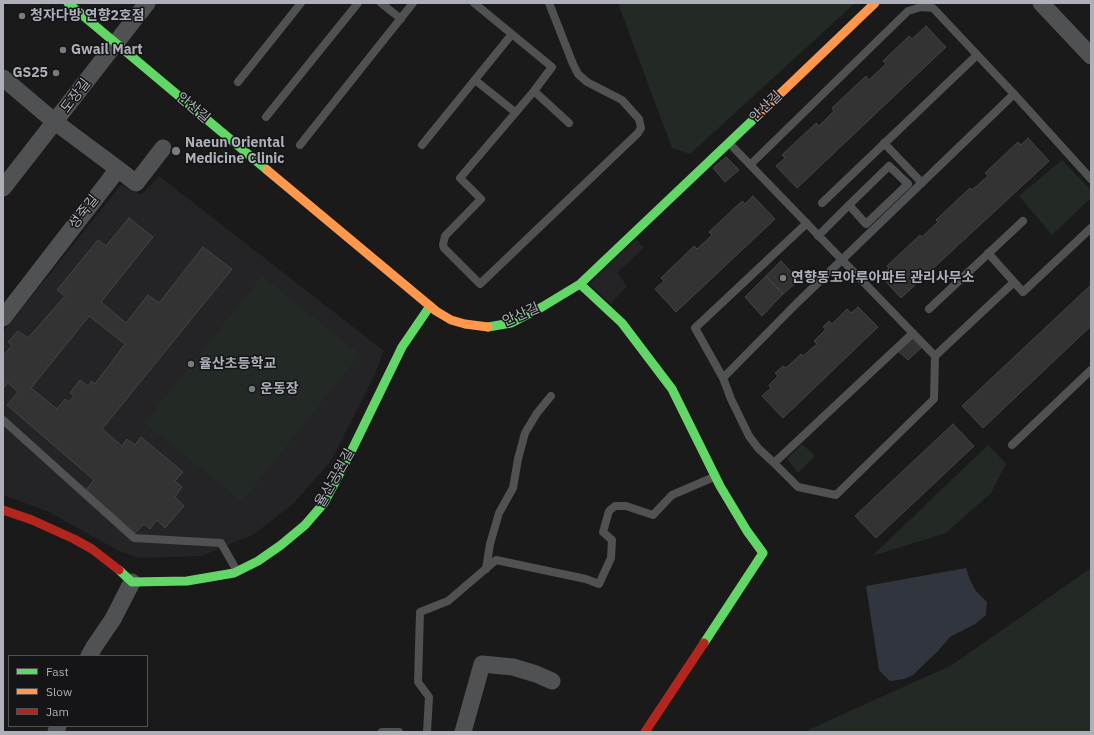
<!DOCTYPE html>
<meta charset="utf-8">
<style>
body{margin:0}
#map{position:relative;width:1094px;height:735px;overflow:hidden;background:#1a1a1a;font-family:"IBM Plex Sans",sans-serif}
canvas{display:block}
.frame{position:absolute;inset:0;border:4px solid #adafb9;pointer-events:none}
.legend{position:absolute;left:8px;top:655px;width:140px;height:72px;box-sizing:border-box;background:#151416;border:1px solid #525257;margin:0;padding:5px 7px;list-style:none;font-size:12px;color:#adafb9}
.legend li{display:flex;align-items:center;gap:8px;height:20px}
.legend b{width:20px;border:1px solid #525257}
</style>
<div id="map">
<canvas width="1094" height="735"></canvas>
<div class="frame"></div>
<ul class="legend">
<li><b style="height:5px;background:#63d668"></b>Fast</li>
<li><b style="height:5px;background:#ff974d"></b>Slow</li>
<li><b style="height:5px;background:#b3261e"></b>Jam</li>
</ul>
</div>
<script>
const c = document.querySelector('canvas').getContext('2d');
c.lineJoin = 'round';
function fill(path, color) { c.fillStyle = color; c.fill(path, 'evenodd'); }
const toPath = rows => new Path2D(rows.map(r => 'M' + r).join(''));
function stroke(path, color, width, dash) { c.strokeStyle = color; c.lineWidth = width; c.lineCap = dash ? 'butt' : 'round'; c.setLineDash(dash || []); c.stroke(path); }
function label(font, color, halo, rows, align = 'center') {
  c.font = font + ' "IBM Plex Sans","Noto Sans KR",sans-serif'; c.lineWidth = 3; c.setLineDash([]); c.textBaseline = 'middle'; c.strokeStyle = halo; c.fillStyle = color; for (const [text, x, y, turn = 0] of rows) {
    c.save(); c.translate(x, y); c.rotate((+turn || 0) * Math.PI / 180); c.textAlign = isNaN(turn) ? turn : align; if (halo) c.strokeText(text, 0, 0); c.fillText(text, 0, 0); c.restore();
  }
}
fill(toPath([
 [159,176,384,351,374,376,331,461,293,504,254,534,202,556,139,558,119,551,49,512,3,495,3,332,121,185,141,195],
 [636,239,644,248,617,273,627,286,611,304,589,284]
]), '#242426');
fill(toPath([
 [618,3,855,3,690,154,672,148],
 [1062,160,1091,190,1091,198,1052,235,1019,196],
 [262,276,360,354,242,502,144,423],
 [802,444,815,456,798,473,787,459],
 [988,445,1006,464,991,493,946,533,872,556],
 [1091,568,1091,732,805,732,810,729,952,665]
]), '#232924');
fill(toPath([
 [966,568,970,580,976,591,987,602,986,615,975,624,950,637,938,651,913,675,904,679,890,681,879,670,866,586]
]), '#31353d');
const building = toPath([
 [926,26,946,47,797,188,776,166,785,158,782,155,816,123,819,126,834,111,832,108,866,76,869,80,886,64,883,61,909,36,912,39,926,26],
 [1028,138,1049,161,901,298,881,276,889,268,887,266,920,235,922,237,938,222,936,220,970,188,972,190,988,176,985,173,1018,142,1021,145,1028,138],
 [726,157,739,170,725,182,713,168,726,157],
 [753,196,775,219,676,312,655,289,664,281,661,278,694,246,697,249,712,235,709,232,742,201,745,204,753,196],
 [129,218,153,237,101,302,126,323,148,295,159,303,203,247,232,269,102,429,122,446,127,439,135,445,141,437,183,472,175,481,182,487,175,497,184,506,165,528,157,520,150,529,144,524,135,533,86,490,94,480,7,405,18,392,8,383,3,388,3,352,5,354,12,345,8,342,18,331,28,338,65,296,57,290,98,240,106,246,129,218],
 [89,316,125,344,95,384,92,381,88,386,80,380,70,393,74,396,69,402,65,399,57,409,31,388,89,316],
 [781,261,799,280,783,294,766,276,781,261],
 [766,276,783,294,762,316,745,297,766,276],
 [1091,285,1091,326,983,428,962,406,1091,285],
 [858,307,878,327,783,418,762,396,771,388,769,385,778,376,775,373,783,366,786,368,801,354,803,356,817,344,814,341,826,329,823,327,829,321,832,324,847,309,851,313,858,307],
 [912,338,921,348,908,360,898,351,912,338],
 [953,424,974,446,876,538,855,516,953,424]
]);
fill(building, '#333334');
stroke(building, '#434446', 1);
stroke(toPath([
 [381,3,401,19],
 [474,3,552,67,534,91,460,178,481,199,445,236,443,245,444,248,480,284,638,133,641,128,639,119,622,100,587,82,578,74,573,64,549,3],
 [475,80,515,112],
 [238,82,301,3],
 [534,91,569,123],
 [266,117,358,3],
 [729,143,935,356,1014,282,1023,292,1091,228],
 [884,143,922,183],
 [300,145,413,3],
 [422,145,512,34],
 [750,165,908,11,921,7,933,8,1014,94,1091,179],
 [822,203,977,55],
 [807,223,695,328,723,378,731,399,749,436,758,448,774,463,913,333],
 [818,236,849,205,889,166,908,184,866,224,849,205],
 [988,253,1014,282],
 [929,309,1023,221],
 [723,378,797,303,1014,94],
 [3,420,134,538,221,543,237,571],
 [1012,445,1091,370],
 [774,463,798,487,836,495,934,399,935,356],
 [486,569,490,544,499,513,513,488,518,459,525,433,537,413,551,396],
 [382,732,399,732],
 [427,732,429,697,418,682,420,612,448,601,496,560,586,579,599,584,611,558,612,540,603,532,609,511,615,506,626,506,653,515,672,495,714,477]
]), '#505153', 8);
stroke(toPath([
 [1041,3,1091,56],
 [3,78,55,122,118,169,3,318],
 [118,169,136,183,163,148],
 [3,188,147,3],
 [89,656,94,647,113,619,132,582],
 [56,732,58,726],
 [463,732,482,664,513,667,536,674,552,681]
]), '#505153', 17);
stroke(toPath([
 [68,3,267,170],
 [580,284,622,323,672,389,720,486,747,531,763,553,704,643],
 [488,327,511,323,542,307,580,284,757,116],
 [119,570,132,582,187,581,234,573,258,561,281,545,305,525,324,503,348,458,402,347,430,306]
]), '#63d668', 9);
stroke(toPath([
 [757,116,875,3],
 [267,170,436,311,451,320,465,324,488,327]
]), '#ff974d', 9);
stroke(toPath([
 [3,510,32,520,74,539,92,549,119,570],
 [645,732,704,643]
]), '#b3261e', 9);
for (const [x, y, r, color] of [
 [22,16,4,"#7a7b81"],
 [63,50,4,"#7a7b81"],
 [56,73,4,"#7a7b81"],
 [176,151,5,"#7a7b81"],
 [783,278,4,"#7a7b81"],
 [191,364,4,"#7a7b81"],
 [252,389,4,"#7a7b81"]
]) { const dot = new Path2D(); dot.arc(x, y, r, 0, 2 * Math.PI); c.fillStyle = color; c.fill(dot); stroke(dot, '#151416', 1.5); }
label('bold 14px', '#adafb9', '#151416', [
 ["청자다방 연향2호점",30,16],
 ["Gwail Mart",71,50],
 ["GS25",48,73,"right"],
 ["Naeun Oriental",185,143],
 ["Medicine Clinic",185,159],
 ["연향동코아루아파트 관리사무소",791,278],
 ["율산초등학교",199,364],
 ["운동장",260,389]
], 'left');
label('14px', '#adafb9', '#151416', [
 ["도장길",76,96,-53],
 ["안산길",766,107,-44],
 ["안산길",193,108,40],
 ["성죽길",84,212,-52],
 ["안산길",521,315,-23],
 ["율산공원길",335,478,-60]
]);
</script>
